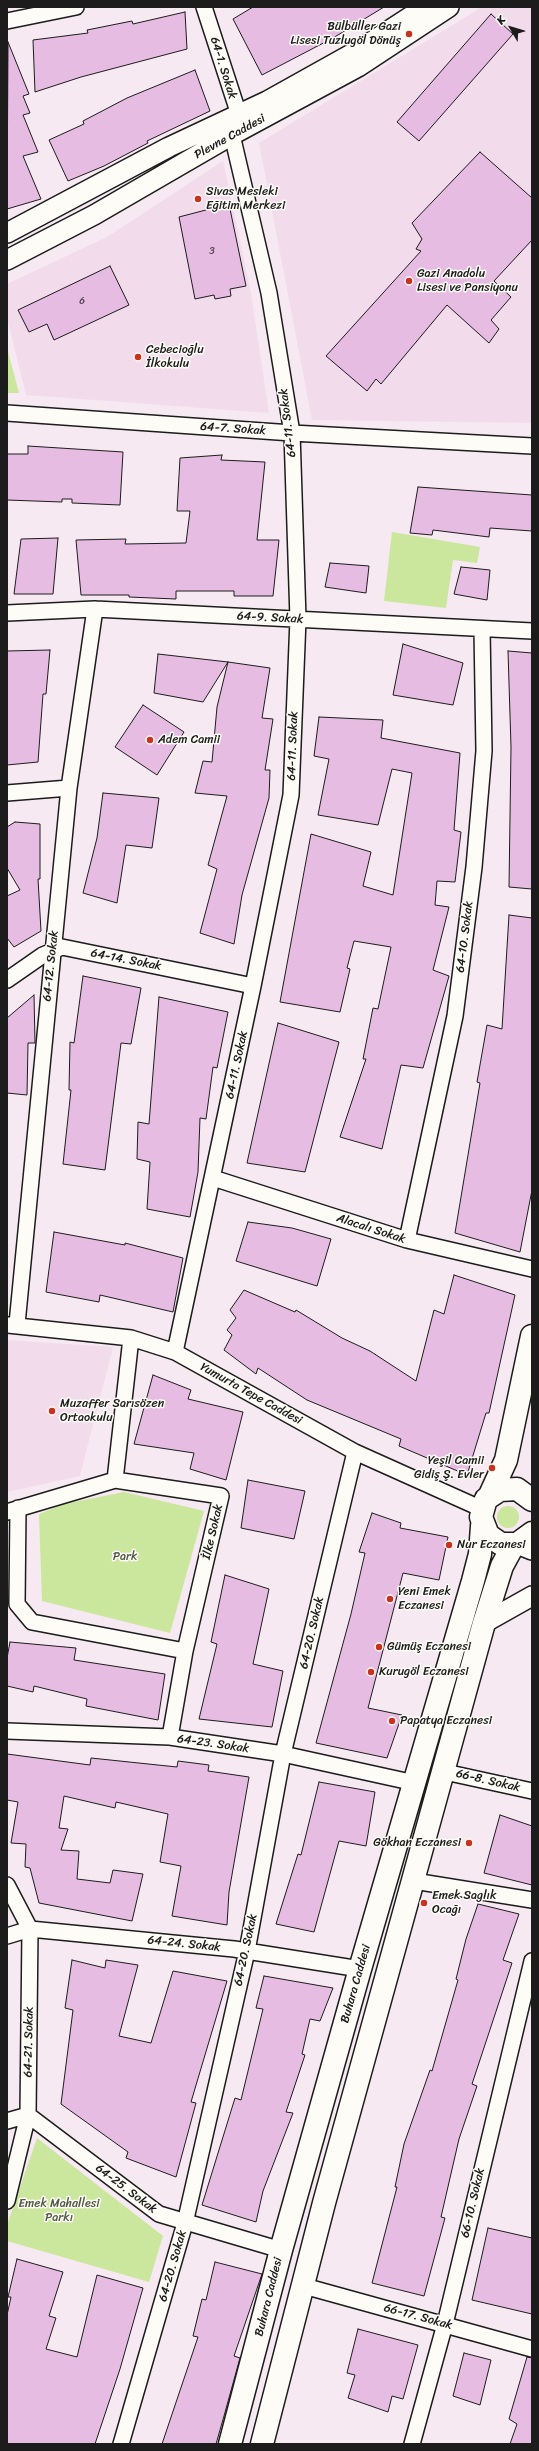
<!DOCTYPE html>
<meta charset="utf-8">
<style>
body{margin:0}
#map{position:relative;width:539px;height:2451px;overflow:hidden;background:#f6e9f1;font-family:Sriracha,sans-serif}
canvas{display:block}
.frame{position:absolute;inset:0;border:8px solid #1c1c1c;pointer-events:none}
.north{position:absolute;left:491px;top:8px;width:40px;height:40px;-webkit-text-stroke:3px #fdfcf7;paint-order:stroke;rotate:308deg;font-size:11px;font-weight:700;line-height:16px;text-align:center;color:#1c1c1c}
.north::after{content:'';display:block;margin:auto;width:14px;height:18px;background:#1c1c1c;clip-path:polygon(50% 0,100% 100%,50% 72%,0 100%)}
</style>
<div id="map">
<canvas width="539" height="2451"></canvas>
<div class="frame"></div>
<div class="north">K</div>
</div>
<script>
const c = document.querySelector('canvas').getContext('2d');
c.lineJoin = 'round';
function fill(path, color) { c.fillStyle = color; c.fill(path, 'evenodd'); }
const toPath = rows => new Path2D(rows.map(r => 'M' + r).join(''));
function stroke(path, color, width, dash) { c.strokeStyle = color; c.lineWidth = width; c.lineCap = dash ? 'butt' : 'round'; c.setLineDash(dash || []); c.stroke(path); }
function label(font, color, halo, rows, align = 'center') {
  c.font = font + ' Sriracha,sans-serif'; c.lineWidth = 3; c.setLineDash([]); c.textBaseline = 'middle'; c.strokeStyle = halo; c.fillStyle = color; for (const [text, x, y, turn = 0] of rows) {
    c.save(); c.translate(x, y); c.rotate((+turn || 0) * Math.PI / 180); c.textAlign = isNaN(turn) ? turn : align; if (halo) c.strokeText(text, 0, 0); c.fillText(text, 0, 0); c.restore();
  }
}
fill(toPath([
 [482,7,532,7,532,423,312,420,259,143],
 [223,161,251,293,269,413,26,395,7,318,7,284,107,237],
 [7,1340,113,1347,80,1476,7,1492]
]), '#f2dcec');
fill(toPath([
 [7,348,19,393,7,393],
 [392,532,480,547,477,563,453,560,446,608,384,601],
 [124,1492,204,1511,170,1633,42,1601,39,1514,64,1504],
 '497 1517a11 11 0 1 1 22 0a11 11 0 1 1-22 0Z',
 [37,2138,163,2236,149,2282,7,2241,7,2225]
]), '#cbe69d');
const building = toPath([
 [253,7,384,7,333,38,262,75,233,19,253,7],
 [185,12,187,49,81,77,35,92,33,40,88,33,87,30,132,21,133,24,185,12],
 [491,14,513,34,419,141,397,122,491,14],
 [8,42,29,94,23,96,30,113,23,115,38,152,23,156,41,199,7,209,8,42],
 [195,70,210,111,147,141,148,143,104,166,68,181,49,140,84,124,83,121,127,98,195,70],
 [480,152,532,198,532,240,494,281,511,297,491,320,499,329,489,343,447,305,381,384,376,379,367,391,326,356,421,251,416,249,422,239,412,223,480,152],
 [229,204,246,286,230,289,231,296,215,299,214,295,195,299,179,217,229,204],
 [110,266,129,305,54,340,47,324,29,332,18,310,110,266],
 [28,446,123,452,120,505,72,503,72,499,62,499,62,502,7,500,7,454,28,454,28,446],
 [222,455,221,460,265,462,257,540,279,540,273,596,234,596,234,591,176,591,176,599,129,597,129,595,81,595,76,540,126,539,125,544,186,543,190,511,177,511,180,458,222,455],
 [418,487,532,495,532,531,490,528,489,537,433,530,432,535,410,533,418,487],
 [58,538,53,594,14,594,21,539,58,538],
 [330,563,369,566,366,593,325,587,330,563],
 [461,567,490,570,487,600,454,594,461,567],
 [403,644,463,663,453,705,393,695,403,644],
 [50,650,46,694,43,694,38,762,7,765,7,651,50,650],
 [508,651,532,653,532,889,509,887,511,747,508,651],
 [158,654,228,662,203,702,154,693,158,654],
 [228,662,270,668,262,718,273,719,265,770,270,770,269,798,242,895,234,944,200,933,217,869,208,865,227,796,195,793,203,761,212,762,217,707,228,662],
 [143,705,184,732,157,775,115,747,143,705],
 [319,717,383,720,381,738,460,753,454,830,461,832,455,882,437,881,435,905,449,907,433,970,449,976,423,1068,401,1065,382,1149,340,1137,366,1059,363,1059,373,1008,378,1009,391,947,354,941,347,968,350,969,340,1012,280,1002,311,834,371,852,363,886,393,895,412,773,392,769,378,825,318,815,329,759,314,756,319,717],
 [103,793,159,798,152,848,126,845,117,903,83,893,97,838,103,793],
 [15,822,40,824,40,879,38,879,41,931,14,947,7,938,7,896,20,890,7,868,7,827,15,822],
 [509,915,532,918,532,1190,520,1252,455,1233,480,1083,477,1082,487,1025,502,1029,509,915],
 [83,976,141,988,131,1044,121,1043,105,1170,63,1164,71,1090,69,1090,70,1042,74,1043,83,976],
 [34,995,35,1043,28,1043,27,1095,7,1093,7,1018,34,995],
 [159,997,228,1012,217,1068,213,1067,206,1119,200,1118,198,1172,190,1217,147,1209,150,1162,137,1159,138,1122,149,1124,159,997],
 [278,1023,339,1042,305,1172,247,1163,278,1023],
 [248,1222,292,1228,331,1239,317,1286,236,1261,248,1222],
 [54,1232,125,1245,125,1243,183,1258,173,1312,100,1295,99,1302,46,1292,54,1232],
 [454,1275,515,1295,489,1413,486,1413,467,1475,399,1446,401,1439,307,1400,258,1368,256,1374,224,1350,232,1335,227,1330,236,1318,230,1310,244,1290,295,1312,296,1310,342,1338,370,1351,416,1381,434,1310,444,1314,454,1275],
 [153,1375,191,1390,188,1399,243,1412,226,1480,190,1469,194,1453,134,1444,153,1375],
 [248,1480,305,1491,294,1539,241,1528,248,1480],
 [372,1513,401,1523,400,1528,448,1537,439,1580,403,1573,368,1708,402,1715,387,1758,316,1743,351,1614,365,1553,359,1552,372,1513],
 [225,1575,269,1589,253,1664,283,1671,272,1727,199,1719,217,1644,211,1642,225,1575],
 [10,1642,76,1648,74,1660,165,1674,158,1720,86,1706,87,1699,34,1686,33,1692,7,1686,7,1658,10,1642],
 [7,1754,90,1765,91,1758,177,1767,178,1761,209,1765,208,1771,249,1777,229,1892,227,1925,172,1916,181,1866,160,1862,168,1814,116,1802,115,1808,64,1796,59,1828,68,1829,61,1850,79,1851,77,1879,110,1883,113,1870,143,1874,132,1921,39,1903,30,1868,25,1867,26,1844,11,1843,18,1802,7,1800,7,1754],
 [319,1782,375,1792,366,1846,339,1841,314,1932,276,1924,298,1854,301,1855,319,1782],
 [500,1815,532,1826,532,1885,484,1873,500,1815],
 [478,1904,519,1914,503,1960,512,1963,472,2084,477,2086,459,2139,441,2217,445,2218,424,2296,372,2283,397,2187,395,2187,404,2144,430,2070,432,2071,458,1980,456,1979,466,1939,478,1904],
 [72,1960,105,1968,106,1960,138,1965,119,2036,151,2043,173,1971,227,1981,191,2102,196,2103,176,2177,126,2158,128,2152,61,2104,73,2010,65,2008,72,1960],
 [264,1976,333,1988,320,2021,310,2019,302,2054,305,2055,286,2112,293,2113,263,2191,256,2222,202,2205,235,2098,241,2100,263,2009,256,2008,264,1976],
 [488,2228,532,2238,532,2314,472,2300,488,2228],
 [17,2259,63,2272,49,2316,56,2318,46,2349,77,2357,97,2275,143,2288,120,2369,95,2444,7,2444,7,2315,11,2297,8,2297,17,2259],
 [215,2262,262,2274,234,2356,240,2358,224,2416,216,2444,162,2444,198,2337,193,2336,202,2299,206,2300,215,2262],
 [358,2329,418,2345,403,2399,392,2396,388,2412,348,2398,355,2375,347,2373,358,2329],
 [464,2353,491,2360,480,2405,453,2396,464,2353],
 [527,2357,532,2358,532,2444,510,2444,517,2424,509,2419,527,2357]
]);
fill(building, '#e7bce2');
stroke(building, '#1c1c1c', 1);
const minor = toPath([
 [204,7,242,124],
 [7,21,76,7],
 [7,413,292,433,532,446],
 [7,613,95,609,532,631],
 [7,793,69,788],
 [7,980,43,955,62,947,253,986],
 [213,1178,407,1240,532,1269],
 [407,1240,455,1016,474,867,484,751,482,629],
 [17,1324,69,788,95,609],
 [8,1325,131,1338,175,1352,355,1452,482,1509],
 [175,1352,253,986,291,795,298,619,292,433,269,293,232,135],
 [115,1480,131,1338],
 [18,1508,17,1604,32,1622,185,1651],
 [7,1512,115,1480,221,1496,185,1651,170,1737],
 [7,1731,170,1737,283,1754,415,1783],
 [445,1772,532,1791],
 [414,1881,532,1900],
 [7,1885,30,1929,28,2115,7,2201],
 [7,1936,30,1929,234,1949,360,1969],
 [7,2121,28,2115,159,2214,281,2250],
 [304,2286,532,2349],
 [121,2444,185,2223,198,2166,247,1951,283,1754,355,1452],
 [412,2444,445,2324,532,1961]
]);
const tertiary = toPath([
 [7,233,169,147,267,101,362,48,425,7],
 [7,260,94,215,232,135,358,67,449,7],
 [517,1544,532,1550],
 [484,1623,532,1596]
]);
const primary = toPath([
 [490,1495,506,1460,532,1336],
 [532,1500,517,1489,500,1490,486,1499,481,1517,488,1535,501,1544,517,1544,532,1533],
 [230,2444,281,2250,360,1969,473,1581,480,1554,482,1526],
 [262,2444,324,2203,484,1623,502,1566,514,1544]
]);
stroke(minor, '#1c1c1c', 18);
stroke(tertiary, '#1c1c1c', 22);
stroke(primary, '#1c1c1c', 25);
stroke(minor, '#fdfcf7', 15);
stroke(tertiary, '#fdfcf7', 19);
stroke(primary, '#fdfcf7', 22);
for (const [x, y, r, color] of [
 [409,34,4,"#c8321e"],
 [198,199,4,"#c8321e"],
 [409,281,4,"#c8321e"],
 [138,357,4,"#c8321e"],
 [150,740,4,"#c8321e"],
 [52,1411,4,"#c8321e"],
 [492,1468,4,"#c8321e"],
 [449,1545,4,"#c8321e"],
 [390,1599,4,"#c8321e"],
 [379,1647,4,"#c8321e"],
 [371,1672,4,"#c8321e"],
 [392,1721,4,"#c8321e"],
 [469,1843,4,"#c8321e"],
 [424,1903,4,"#c8321e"]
]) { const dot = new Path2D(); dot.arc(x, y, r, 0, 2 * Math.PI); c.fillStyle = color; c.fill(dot); stroke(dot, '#fdfcf7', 1.5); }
label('10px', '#4f444e', null, [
 ["3",212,251],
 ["6",82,301]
]);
label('12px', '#1c1c1c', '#fdfcf7', [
 ["Bülbüller Gazi",401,27,"right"],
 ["Lisesi Tuzlugöl Dönüş",401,41,"right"],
 ["Sivas Mesleki",206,192],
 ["Eğitim Merkezi",206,206],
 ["Gazi Anadolu",417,274],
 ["Lisesi ve Pansiyonu",417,288],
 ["Cebecioğlu",146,350],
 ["İlkokulu",146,364],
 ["Adem Camii",158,740],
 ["Muzaffer Sarısözen",60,1404],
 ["Ortaokulu",60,1418],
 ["Yeşil Camii",484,1461,"right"],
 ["Gidiş Ş. Evler",484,1475,"right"],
 ["Nur Eczanesi",457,1545],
 ["Yeni Emek",398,1592],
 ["Eczanesi",398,1606],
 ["Gümüş Eczanesi",387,1647],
 ["Kurugöl Eczanesi",379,1672],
 ["Papatya Eczanesi",400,1721],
 ["Gökhan Eczanesi",461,1843,"right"],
 ["Emek Saglık",432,1896],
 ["Ocağı",432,1910]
], 'left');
label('12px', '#1c1c1c', '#fdfcf7', [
 ["64-1. Sokak",223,68,73],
 ["Plevne Caddesi",230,137,-29],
 ["64-11. Sokak",288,423,-97],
 ["64-7. Sokak",233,429,4],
 ["64-9. Sokak",270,618,3],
 ["64-11. Sokak",293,746,-88],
 ["64-10. Sokak",465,937,-83],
 ["64-14. Sokak",126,960,11],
 ["64-12. Sokak",51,966,-84],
 ["64-11. Sokak",237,1065,-78],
 ["Alacalı Sokak",371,1229,18],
 ["Yumurta Tepe Caddesi",251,1394,29],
 ["İlke Sokak",213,1532,-77],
 ["64-20. Sokak",312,1633,-77],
 ["64-23. Sokak",213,1744,8],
 ["66-8. Sokak",488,1781,13],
 ["64-24. Sokak",184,1944,6],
 ["64-20. Sokak",246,1950,-78],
 ["Buhara Caddesi",356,1984,-74],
 ["64-21. Sokak",29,2042,-89],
 ["64-25. Sokak",126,2189,37],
 ["66-10. Sokak",473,2203,-77],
 ["64-20. Sokak",173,2266,-74],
 ["Buhara Caddesi",269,2297,-76],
 ["66-17. Sokak",418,2317,15]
]);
label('12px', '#515943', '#fdfcf7', [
 ["Park",125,1557],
 ["Emek Mahallesi",59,2204],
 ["Parkı",59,2218]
]);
</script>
